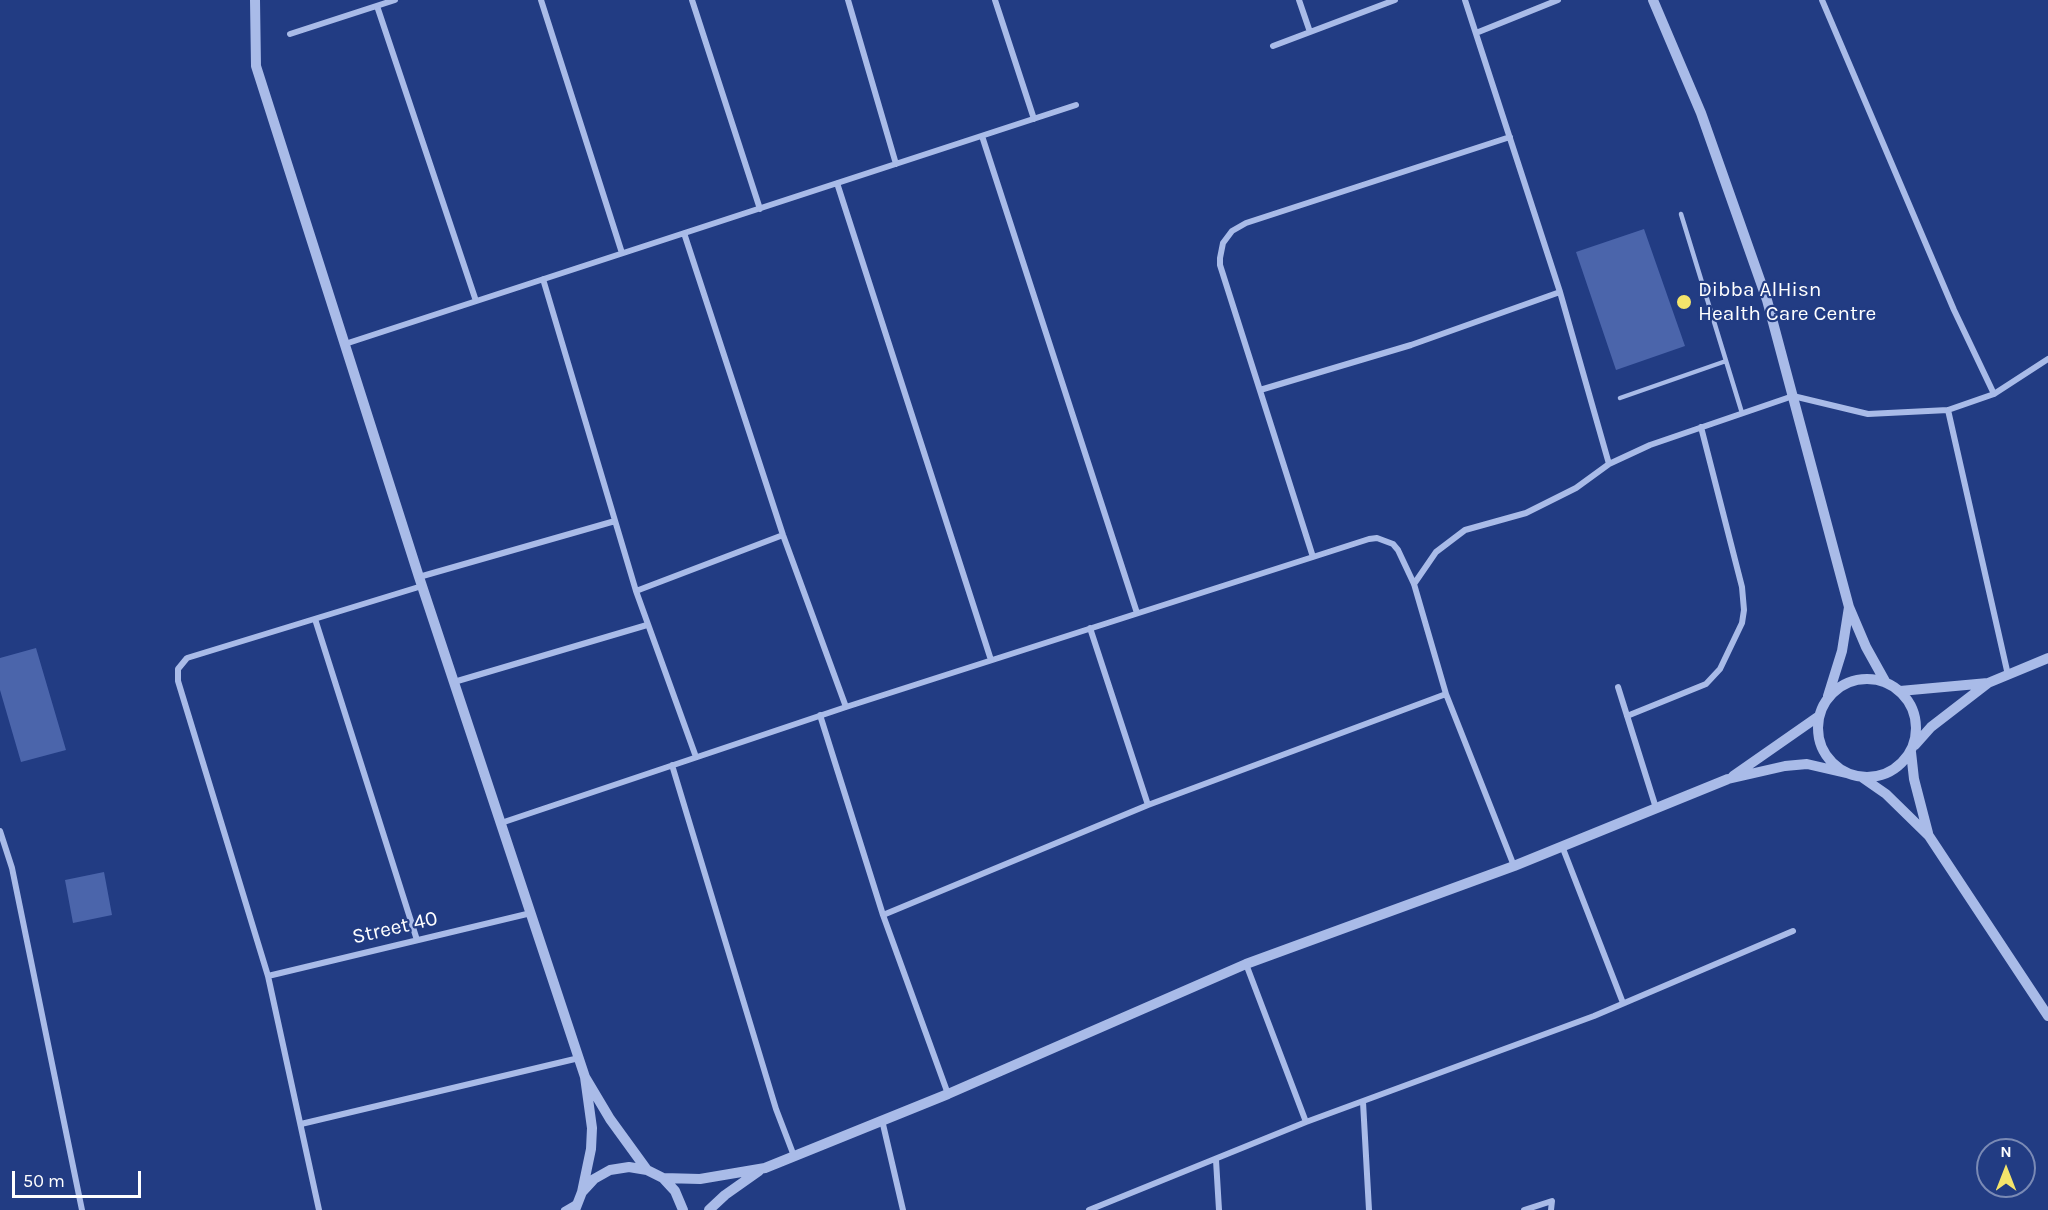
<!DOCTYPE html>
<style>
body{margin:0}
#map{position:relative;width:2048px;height:1210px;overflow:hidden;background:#223c83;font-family:Karla,sans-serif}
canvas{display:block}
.north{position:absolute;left:1976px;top:1138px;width:60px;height:60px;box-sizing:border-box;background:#223c83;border:2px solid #7a8ab5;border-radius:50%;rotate:0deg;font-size:16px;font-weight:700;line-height:24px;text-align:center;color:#fff}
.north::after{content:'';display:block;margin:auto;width:21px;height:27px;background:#f4e46b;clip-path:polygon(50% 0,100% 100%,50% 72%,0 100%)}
.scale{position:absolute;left:12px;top:1171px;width:129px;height:27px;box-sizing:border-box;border:3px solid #fff;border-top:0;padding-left:8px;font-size:18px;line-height:21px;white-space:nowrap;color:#fff;-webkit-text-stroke:4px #223c83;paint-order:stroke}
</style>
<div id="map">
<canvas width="2048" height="1210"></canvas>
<div class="north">N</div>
<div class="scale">50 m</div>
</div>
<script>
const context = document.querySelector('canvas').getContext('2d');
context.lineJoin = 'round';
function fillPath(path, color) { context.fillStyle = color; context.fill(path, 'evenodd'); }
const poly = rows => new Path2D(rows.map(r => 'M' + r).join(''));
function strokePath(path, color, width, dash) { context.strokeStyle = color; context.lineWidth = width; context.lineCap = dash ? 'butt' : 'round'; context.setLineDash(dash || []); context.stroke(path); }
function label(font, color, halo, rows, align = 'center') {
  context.font = font + ' Karla,sans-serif'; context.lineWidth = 4.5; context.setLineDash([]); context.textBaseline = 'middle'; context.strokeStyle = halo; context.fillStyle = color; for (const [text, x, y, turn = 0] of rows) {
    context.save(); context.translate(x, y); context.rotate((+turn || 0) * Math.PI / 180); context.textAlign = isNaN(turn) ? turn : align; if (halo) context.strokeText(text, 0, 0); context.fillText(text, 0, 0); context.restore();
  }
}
const building = poly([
 [1644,229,1685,346,1616,370,1576,252],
 [36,648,66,750,21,762,0,690,0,658],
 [104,872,112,915,73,923,65,880]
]);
const service = poly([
 [1681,214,1742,413],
 [1620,398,1726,361]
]);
const minor = poly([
 [541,0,622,253],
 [692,0,760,209],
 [848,0,896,164],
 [995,0,1034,119],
 [1299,0,1310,32],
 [1465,0,1560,292,1609,464],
 [1822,0,1954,310,1994,394],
 [377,6,476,301],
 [1476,33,1558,0],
 [290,34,395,0],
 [1273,46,1395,0],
 [982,136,1137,613],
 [837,183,991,660],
 [684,233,783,535,846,707],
 [543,279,636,591,696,757],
 [345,344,1076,105],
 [1260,390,1411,345,1560,292],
 [1948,410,2008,675],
 [1313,557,1220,265,1220,258,1223,243,1232,231,1246,223,1510,137],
 [419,577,615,521],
 [1414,584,1436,552,1465,530,1526,513,1576,488,1609,464,1650,445,1793,396,1868,414,1948,410,1994,394,2048,359],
 [636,591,783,535],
 [315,619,417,940],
 [1090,628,1148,805],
 [454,682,647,625],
 [1618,687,1656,808],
 [820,715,883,915,948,1094],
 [1627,716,1706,684,1720,669,1742,623,1744,610,1742,587,1701,427],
 [672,765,776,1109,794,1156],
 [501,823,846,707,1369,539,1377,538,1393,544,1398,550,1414,584,1446,694,1514,866],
 [0,831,12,868,82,1210],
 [1562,846,1623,1003],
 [883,915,1148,805,1446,694],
 [1246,964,1306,1122],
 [268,976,531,913],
 [1363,1102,1369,1210],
 [882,1120,903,1210],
 [301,1124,579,1058],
 [1216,1160,1219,1210],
 [319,1210,268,976,178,681,178,669,187,658,422,586],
 [564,1210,576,1203],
 [1089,1210,1306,1122,1594,1016,1793,931],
 [1524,1210,1552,1201,1551,1210]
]);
const tertiary = poly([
 [255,0,256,66,419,577,585,1077],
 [1653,0,1701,113,1767,300,1849,607],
 '1818 728a49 49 0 1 1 98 0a49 49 0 1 1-98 0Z',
 [1900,691,1988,683],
 [1828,696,1842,651,1849,607,1866,647,1886,683],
 [1915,745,1931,727,1988,683,2048,658],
 [1911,752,1914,779,1928,833],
 [1733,776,1819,716],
 [1863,778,1886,794,1929,836,2048,1016],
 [663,1178,700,1179,765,1168,948,1094,1246,964,1514,866,1728,779,1785,766,1807,764,1846,773],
 [582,1192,591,1149,592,1128,585,1077,610,1119,647,1170],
 [575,1210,582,1192,594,1179,610,1170,629,1167,647,1170,663,1178,675,1191,683,1210],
 [709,1210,725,1195,759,1171]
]);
const markers = [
 [1684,302,8,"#f4e46b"]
];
const poiNames = [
 ["Dibba AlHisn",1698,290],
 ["Health Care Centre",1698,314]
];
const streetNames = [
 ["Street 40",395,928,-13]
];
fillPath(building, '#4b65ab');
strokePath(service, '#a9bbe8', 4.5);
strokePath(minor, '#a9bbe8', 6);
strokePath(tertiary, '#a9bbe8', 10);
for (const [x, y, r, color] of markers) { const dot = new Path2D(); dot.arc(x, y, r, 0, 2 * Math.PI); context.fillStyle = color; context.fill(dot); strokePath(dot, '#223c83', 2); }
label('21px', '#fff', '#223c83', poiNames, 'left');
label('21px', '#fff', '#223c83', streetNames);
</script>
